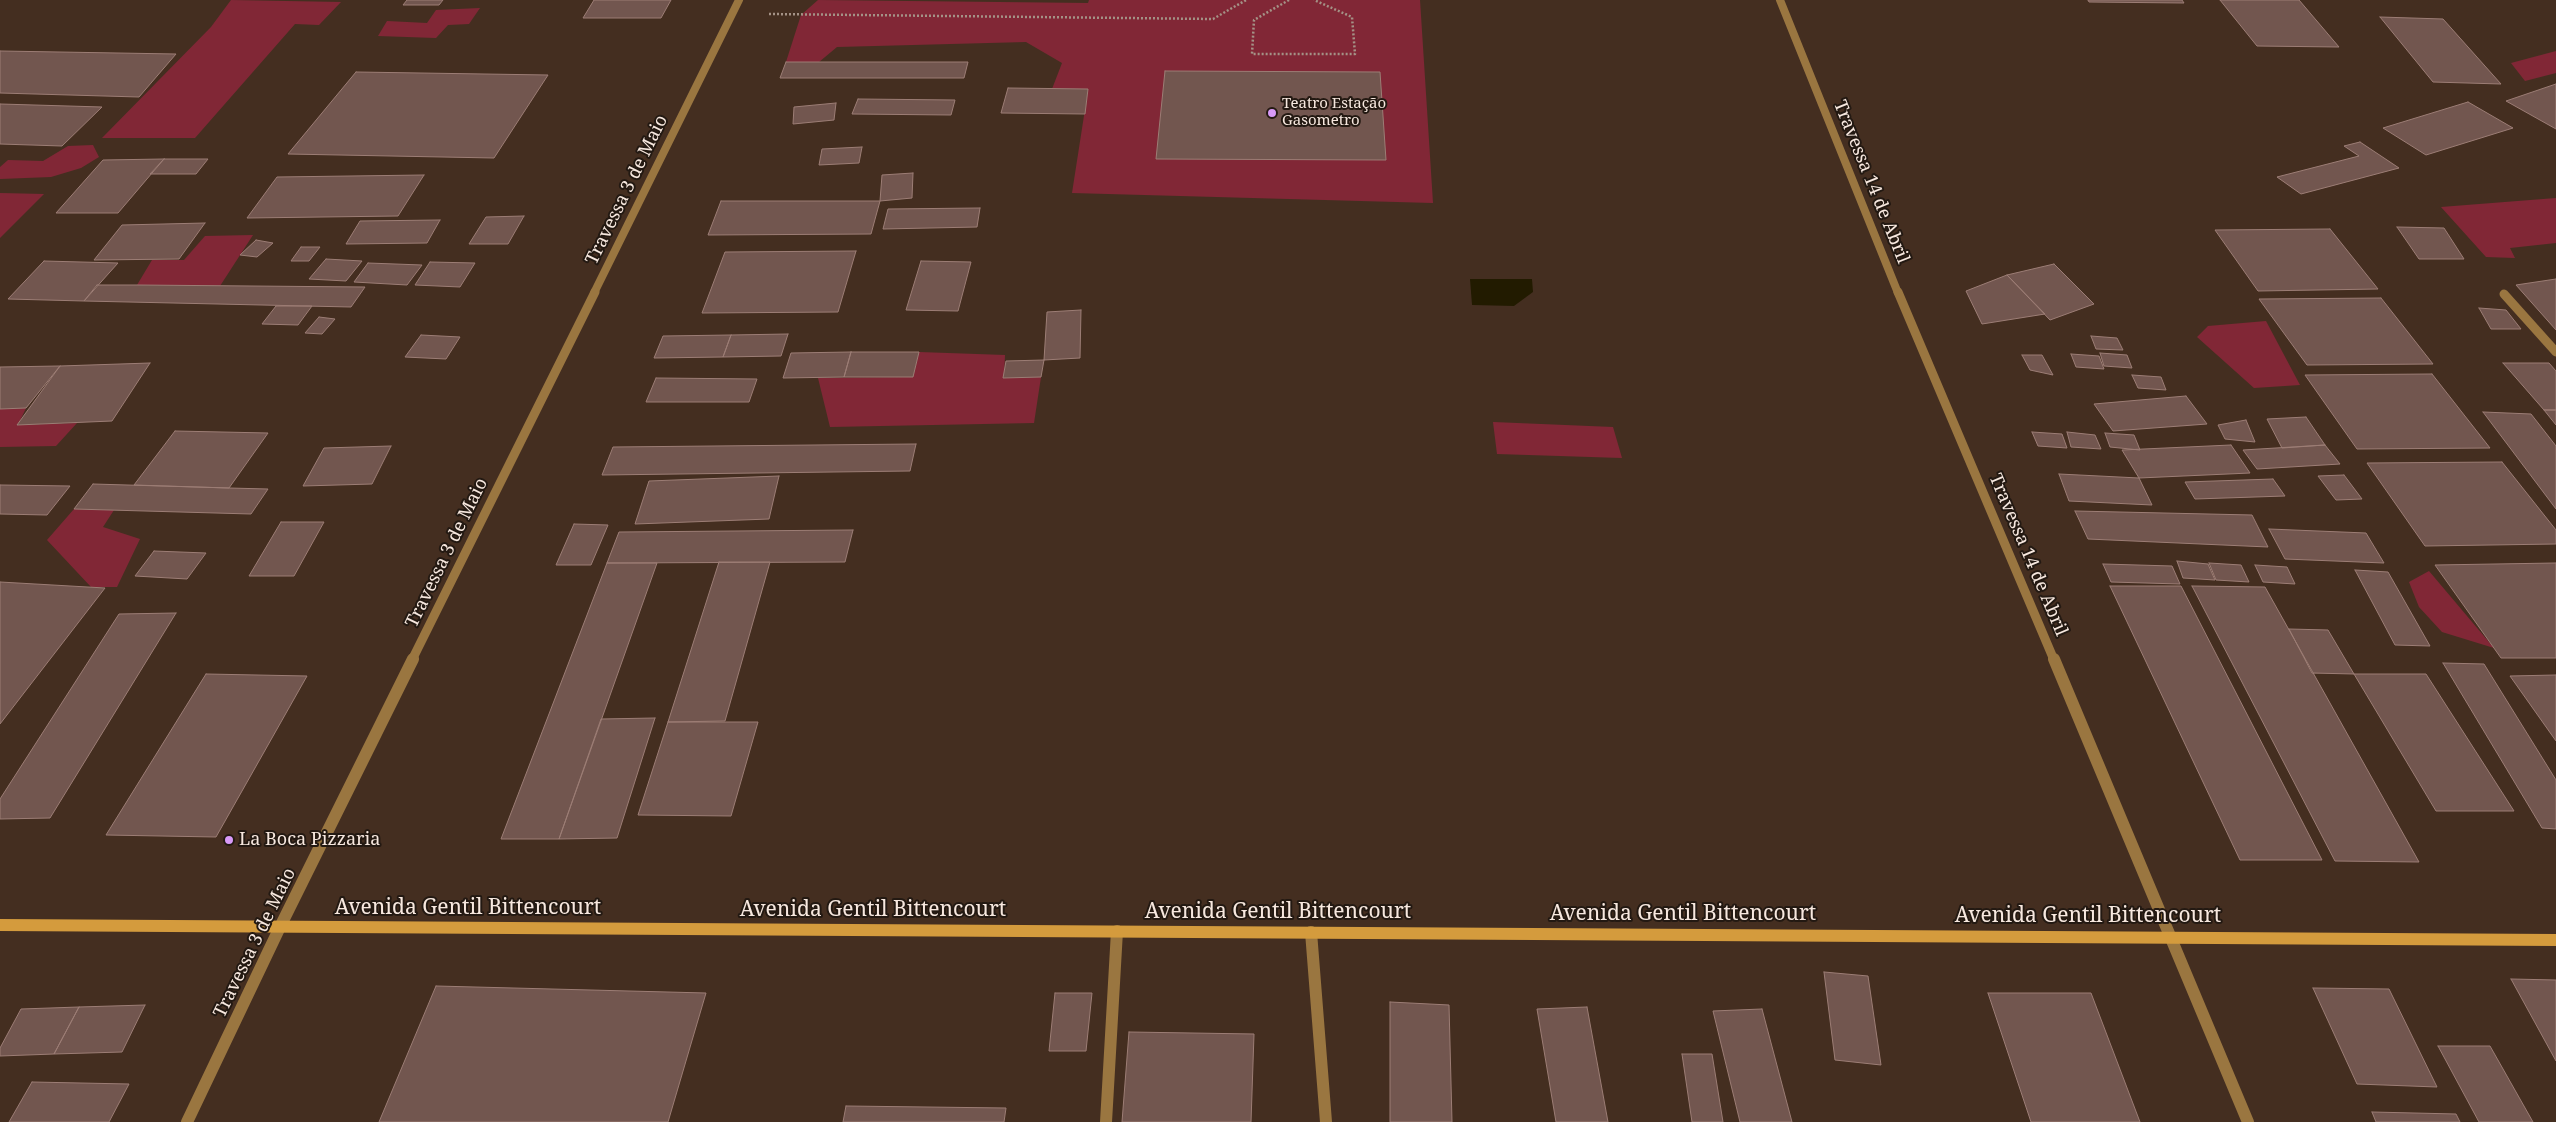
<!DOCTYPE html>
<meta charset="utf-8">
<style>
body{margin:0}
canvas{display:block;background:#442e20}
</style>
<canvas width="2556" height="1122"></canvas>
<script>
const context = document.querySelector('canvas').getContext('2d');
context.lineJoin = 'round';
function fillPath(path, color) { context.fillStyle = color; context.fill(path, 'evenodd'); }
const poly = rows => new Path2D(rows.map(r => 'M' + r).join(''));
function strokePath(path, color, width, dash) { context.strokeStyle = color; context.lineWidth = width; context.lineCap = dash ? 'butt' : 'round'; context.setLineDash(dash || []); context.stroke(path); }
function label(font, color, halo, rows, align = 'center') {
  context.font = font + ' "Noto Serif",serif'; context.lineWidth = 4; context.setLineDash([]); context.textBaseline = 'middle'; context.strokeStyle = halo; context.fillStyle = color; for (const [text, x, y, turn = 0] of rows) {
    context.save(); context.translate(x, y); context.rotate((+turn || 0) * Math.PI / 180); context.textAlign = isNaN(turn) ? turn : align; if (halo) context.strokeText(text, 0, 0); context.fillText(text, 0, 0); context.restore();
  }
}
const green = poly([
 [231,0,341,2,319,25,295,24,195,138,102,138,211,27],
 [818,0,1088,3,1089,0,1420,0,1433,203,1072,193,1088,90,1052,89,1062,63,1026,42,837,47,819,62,786,62,801,15],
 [480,8,469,24,448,25,436,38,378,36,387,21,427,23,436,10],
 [2556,51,2556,73,2525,81,2511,63],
 [93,145,99,157,81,168,51,177,0,179,0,167,8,160,43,161,68,146],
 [0,193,44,194,0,238],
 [2556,198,2556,243,2510,248,2515,258,2486,257,2441,207],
 [253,235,220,286,137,285,152,260,184,260,205,236],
 [2266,321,2300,385,2254,388,2197,337,2208,326],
 [919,352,1005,355,1004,378,1041,377,1034,423,830,427,818,378,913,377],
 [26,408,18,425,77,423,56,446,0,447,0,409],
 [1493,422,1613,427,1622,458,1497,454],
 [74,509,114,510,103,527,140,539,117,587,91,587,47,540],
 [2429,571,2494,648,2442,632,2419,607,2409,582]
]);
const water = poly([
 [1470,279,1532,279,1533,292,1514,306,1472,305]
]);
const building = poly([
 [407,0,443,0,439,5,403,5,407,0],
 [594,0,671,0,661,18,583,18,594,0],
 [2088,0,2182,0,2184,3,2089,2,2088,0],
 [2220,0,2299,0,2339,47,2257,46,2220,0],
 [2380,17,2443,19,2501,84,2433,82,2380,17],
 [0,51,176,54,139,97,0,93,0,51],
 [786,62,968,62,964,78,780,78,786,62],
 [1165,71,1380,72,1386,160,1156,159,1165,71],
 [356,72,548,75,494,158,288,154,356,72],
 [2556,84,2556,129,2506,101,2556,84],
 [1008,88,1088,89,1085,114,1001,113,1008,88],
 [858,99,955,100,951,115,852,114,858,99],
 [2468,102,2513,128,2426,155,2383,128,2468,102],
 [836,103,834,120,793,124,794,107,836,103],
 [0,104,102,107,62,146,0,144,0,104],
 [2360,142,2399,168,2301,194,2277,177,2359,156,2344,146,2360,142],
 [862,147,859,163,819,165,822,149,862,147],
 [164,159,208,159,196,174,150,174,164,159],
 [164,159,118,213,56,213,103,160,164,159],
 [913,173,912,198,880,201,882,175,913,173],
 [424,175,398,216,247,218,277,177,424,175],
 [721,201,880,201,871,234,708,235,721,201],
 [980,208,977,227,883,229,888,209,980,208],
 [524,216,508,244,469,244,486,217,524,216],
 [440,220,427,243,346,244,360,221,440,220],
 [205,223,179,259,94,260,122,225,205,223],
 [2397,227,2444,228,2464,259,2419,259,2397,227],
 [2330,229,2378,289,2258,291,2215,230,2330,229],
 [256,240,273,243,257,257,240,255,256,240],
 [301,247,320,247,309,261,291,261,301,247],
 [856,251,838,312,702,313,725,252,856,251],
 [326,259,362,261,346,281,309,279,326,259],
 [44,261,118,263,84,301,8,299,44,261],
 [921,261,971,262,958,311,906,310,921,261],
 [430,262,475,263,460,287,415,285,430,262],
 [368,263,422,265,407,285,354,282,368,263],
 [2054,264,2094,304,2050,320,2007,275,2054,264],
 [2007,275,2045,314,1982,324,1966,291,2007,275],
 [2556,279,2556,330,2516,285,2556,279],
 [97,285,137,285,365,287,351,307,84,301,97,285],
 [2381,298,2433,364,2307,365,2259,299,2381,298],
 [276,306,312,306,298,325,262,324,276,306],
 [2479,308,2506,310,2521,329,2491,329,2479,308],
 [1081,310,1080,358,1044,360,1047,312,1081,310],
 [319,317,335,319,322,334,305,333,319,317],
 [788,334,781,356,723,357,731,335,788,334],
 [421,335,460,337,446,359,405,357,421,335],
 [731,335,723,357,654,358,663,336,731,335],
 [2091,336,2117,338,2123,350,2096,349,2091,336],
 [851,352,844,377,783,378,791,353,851,352],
 [851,352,919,352,913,377,844,377,851,352],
 [2100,353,2127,355,2132,368,2104,366,2100,353],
 [2071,354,2099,356,2104,369,2076,367,2071,354],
 [2022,355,2042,355,2053,375,2030,370,2022,355],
 [1044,360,1041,377,1003,378,1006,361,1044,360],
 [150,363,112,421,17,425,60,366,150,363],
 [2503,363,2549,363,2556,371,2556,410,2544,410,2503,363],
 [60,366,26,408,0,409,0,367,60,366],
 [2432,374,2490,448,2357,449,2305,375,2432,374],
 [2132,375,2161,377,2166,390,2138,388,2132,375],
 [656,378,757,379,749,402,646,402,656,378],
 [2186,396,2207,424,2113,431,2094,404,2186,396],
 [2544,410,2556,410,2556,425,2544,410],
 [2483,412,2531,414,2556,446,2556,509,2483,412],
 [2306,417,2325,445,2282,448,2267,419,2306,417],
 [2246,420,2255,442,2225,439,2218,425,2246,420],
 [175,431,268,433,229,488,134,485,175,431],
 [2032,432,2062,434,2067,448,2038,446,2032,432],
 [2067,432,2095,435,2101,449,2071,447,2067,432],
 [2105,433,2134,435,2140,450,2110,447,2105,433],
 [916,444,910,471,602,475,613,447,916,444],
 [2231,445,2250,473,2139,478,2122,450,2231,445],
 [2325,445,2340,464,2257,469,2243,450,2325,445],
 [391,446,372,484,303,486,324,448,391,446],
 [2502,462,2556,530,2556,544,2425,546,2367,463,2502,462],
 [2059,474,2139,478,2152,505,2069,501,2059,474],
 [2344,475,2362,499,2336,500,2318,476,2344,475],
 [779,476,769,519,635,524,649,481,779,476],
 [2273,479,2285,496,2195,499,2185,482,2273,479],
 [93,484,229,488,268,489,251,514,74,509,93,484],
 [0,485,70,486,47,515,0,514,0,485],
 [2075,511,2252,515,2268,547,2088,539,2075,511],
 [281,522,324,522,294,576,249,576,281,522],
 [574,524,608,525,591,565,556,565,574,524],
 [2269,529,2366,533,2384,563,2285,559,2269,529],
 [853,530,845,562,607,563,619,532,853,530],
 [154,551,206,553,187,579,135,576,154,551],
 [2177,561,2208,564,2215,580,2183,578,2177,561],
 [719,562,770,562,725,721,668,722,719,562],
 [607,563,657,563,559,839,501,839,607,563],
 [2209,563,2241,565,2249,582,2216,580,2209,563],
 [2556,563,2556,658,2501,658,2435,565,2556,563],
 [2103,564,2172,566,2180,584,2111,582,2103,564],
 [2255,565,2287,567,2295,584,2263,582,2255,565],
 [2355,570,2388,572,2430,646,2395,645,2355,570],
 [0,582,105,588,0,724,0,582],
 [2110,586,2181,586,2322,860,2240,860,2110,586],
 [2192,586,2265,587,2419,862,2335,861,2192,586],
 [176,613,50,818,0,819,0,799,119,614,176,613],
 [2289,629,2328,630,2354,674,2312,673,2289,629],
 [2443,663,2484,664,2556,780,2556,829,2542,828,2443,663],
 [206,674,307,676,216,837,106,835,206,674],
 [2354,674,2426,674,2514,811,2436,811,2354,674],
 [2556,675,2556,741,2510,676,2556,675],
 [655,718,617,838,559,839,601,719,655,718],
 [668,722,758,722,731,816,638,815,668,722],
 [1824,972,1868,976,1881,1065,1835,1060,1824,972],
 [2511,979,2556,980,2556,1061,2511,979],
 [436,986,706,993,668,1122,379,1122,436,986],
 [2313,988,2389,989,2437,1087,2357,1084,2313,988],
 [1055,993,1092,993,1086,1051,1049,1051,1055,993],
 [1988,993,2091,993,2140,1122,2031,1122,1988,993],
 [1390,1002,1449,1005,1452,1122,1390,1122,1390,1002],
 [145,1005,122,1052,54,1054,79,1007,145,1005],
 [79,1007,54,1054,0,1056,0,1048,21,1009,79,1007],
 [1587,1007,1608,1122,1556,1122,1537,1009,1587,1007],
 [1762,1009,1792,1122,1740,1122,1713,1011,1762,1009],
 [1129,1032,1254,1034,1251,1122,1122,1122,1129,1032],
 [2438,1046,2490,1046,2533,1122,2479,1122,2438,1046],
 [1682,1054,1712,1054,1723,1122,1692,1122,1682,1054],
 [32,1082,129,1084,109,1122,9,1122,32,1082],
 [846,1106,1006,1108,1004,1122,843,1122,846,1106],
 [2372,1112,2456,1114,2460,1122,2376,1122,2372,1112]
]);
const path = poly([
 [1289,0,1254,20,1252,54,1355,54,1352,17,1314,0],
 [769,14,1213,19,1246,0]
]);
const lane = poly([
 [1311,932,1326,1122],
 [1106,1122,1117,931]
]);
const streetFar2 = poly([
 [1780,0,1898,293],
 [594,293,739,0]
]);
const streetFar1 = poly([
 [1898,292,2054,660],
 [2504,294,2556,352],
 [412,660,595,292]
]);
const street = poly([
 [2054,659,2248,1122],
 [187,1122,280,927,413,659]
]);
const secondary = poly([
 [0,925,2556,940]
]);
const markers = [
 [1272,113,5,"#d89af8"],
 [229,840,5,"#d89af8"]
];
const farPoinames = [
 ["Teatro Estação",1282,104],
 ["Gasometro",1282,121]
];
const streetNames = [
 ["Travessa 14 de Abril",1871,182,68],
 ["Travessa 3 de Maio",627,190,-64],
 ["Travessa 3 de Maio",447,553,-64],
 ["Travessa 14 de Abril",2028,555,67],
 ["Travessa 3 de Maio",255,943,-64]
];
const poiNames = [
 ["La Boca Pizzaria",239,840]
];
const nearStreetnames = [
 ["Avenida Gentil Bittencourt",468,908],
 ["Avenida Gentil Bittencourt",873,910],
 ["Avenida Gentil Bittencourt",1278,912],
 ["Avenida Gentil Bittencourt",1683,914],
 ["Avenida Gentil Bittencourt",2088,916]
];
fillPath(green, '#812736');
fillPath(water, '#221b00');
fillPath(building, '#72564f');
strokePath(building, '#9c7d75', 1);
strokePath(path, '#a49286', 2.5, [2, 2]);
strokePath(lane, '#9a7640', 12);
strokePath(streetFar2, '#9a7640', 8);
strokePath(streetFar1, '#9a7640', 9);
strokePath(street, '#9a7640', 12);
strokePath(secondary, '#d49b3d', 12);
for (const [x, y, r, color] of markers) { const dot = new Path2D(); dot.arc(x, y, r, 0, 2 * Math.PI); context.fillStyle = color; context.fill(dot); strokePath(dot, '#231912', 2); }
label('15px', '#f7e8df', '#231912', farPoinames, 'left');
label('18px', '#f7e8df', '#231912', streetNames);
label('18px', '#f7e8df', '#231912', poiNames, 'left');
label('21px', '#f7e8df', '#231912', nearStreetnames);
</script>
